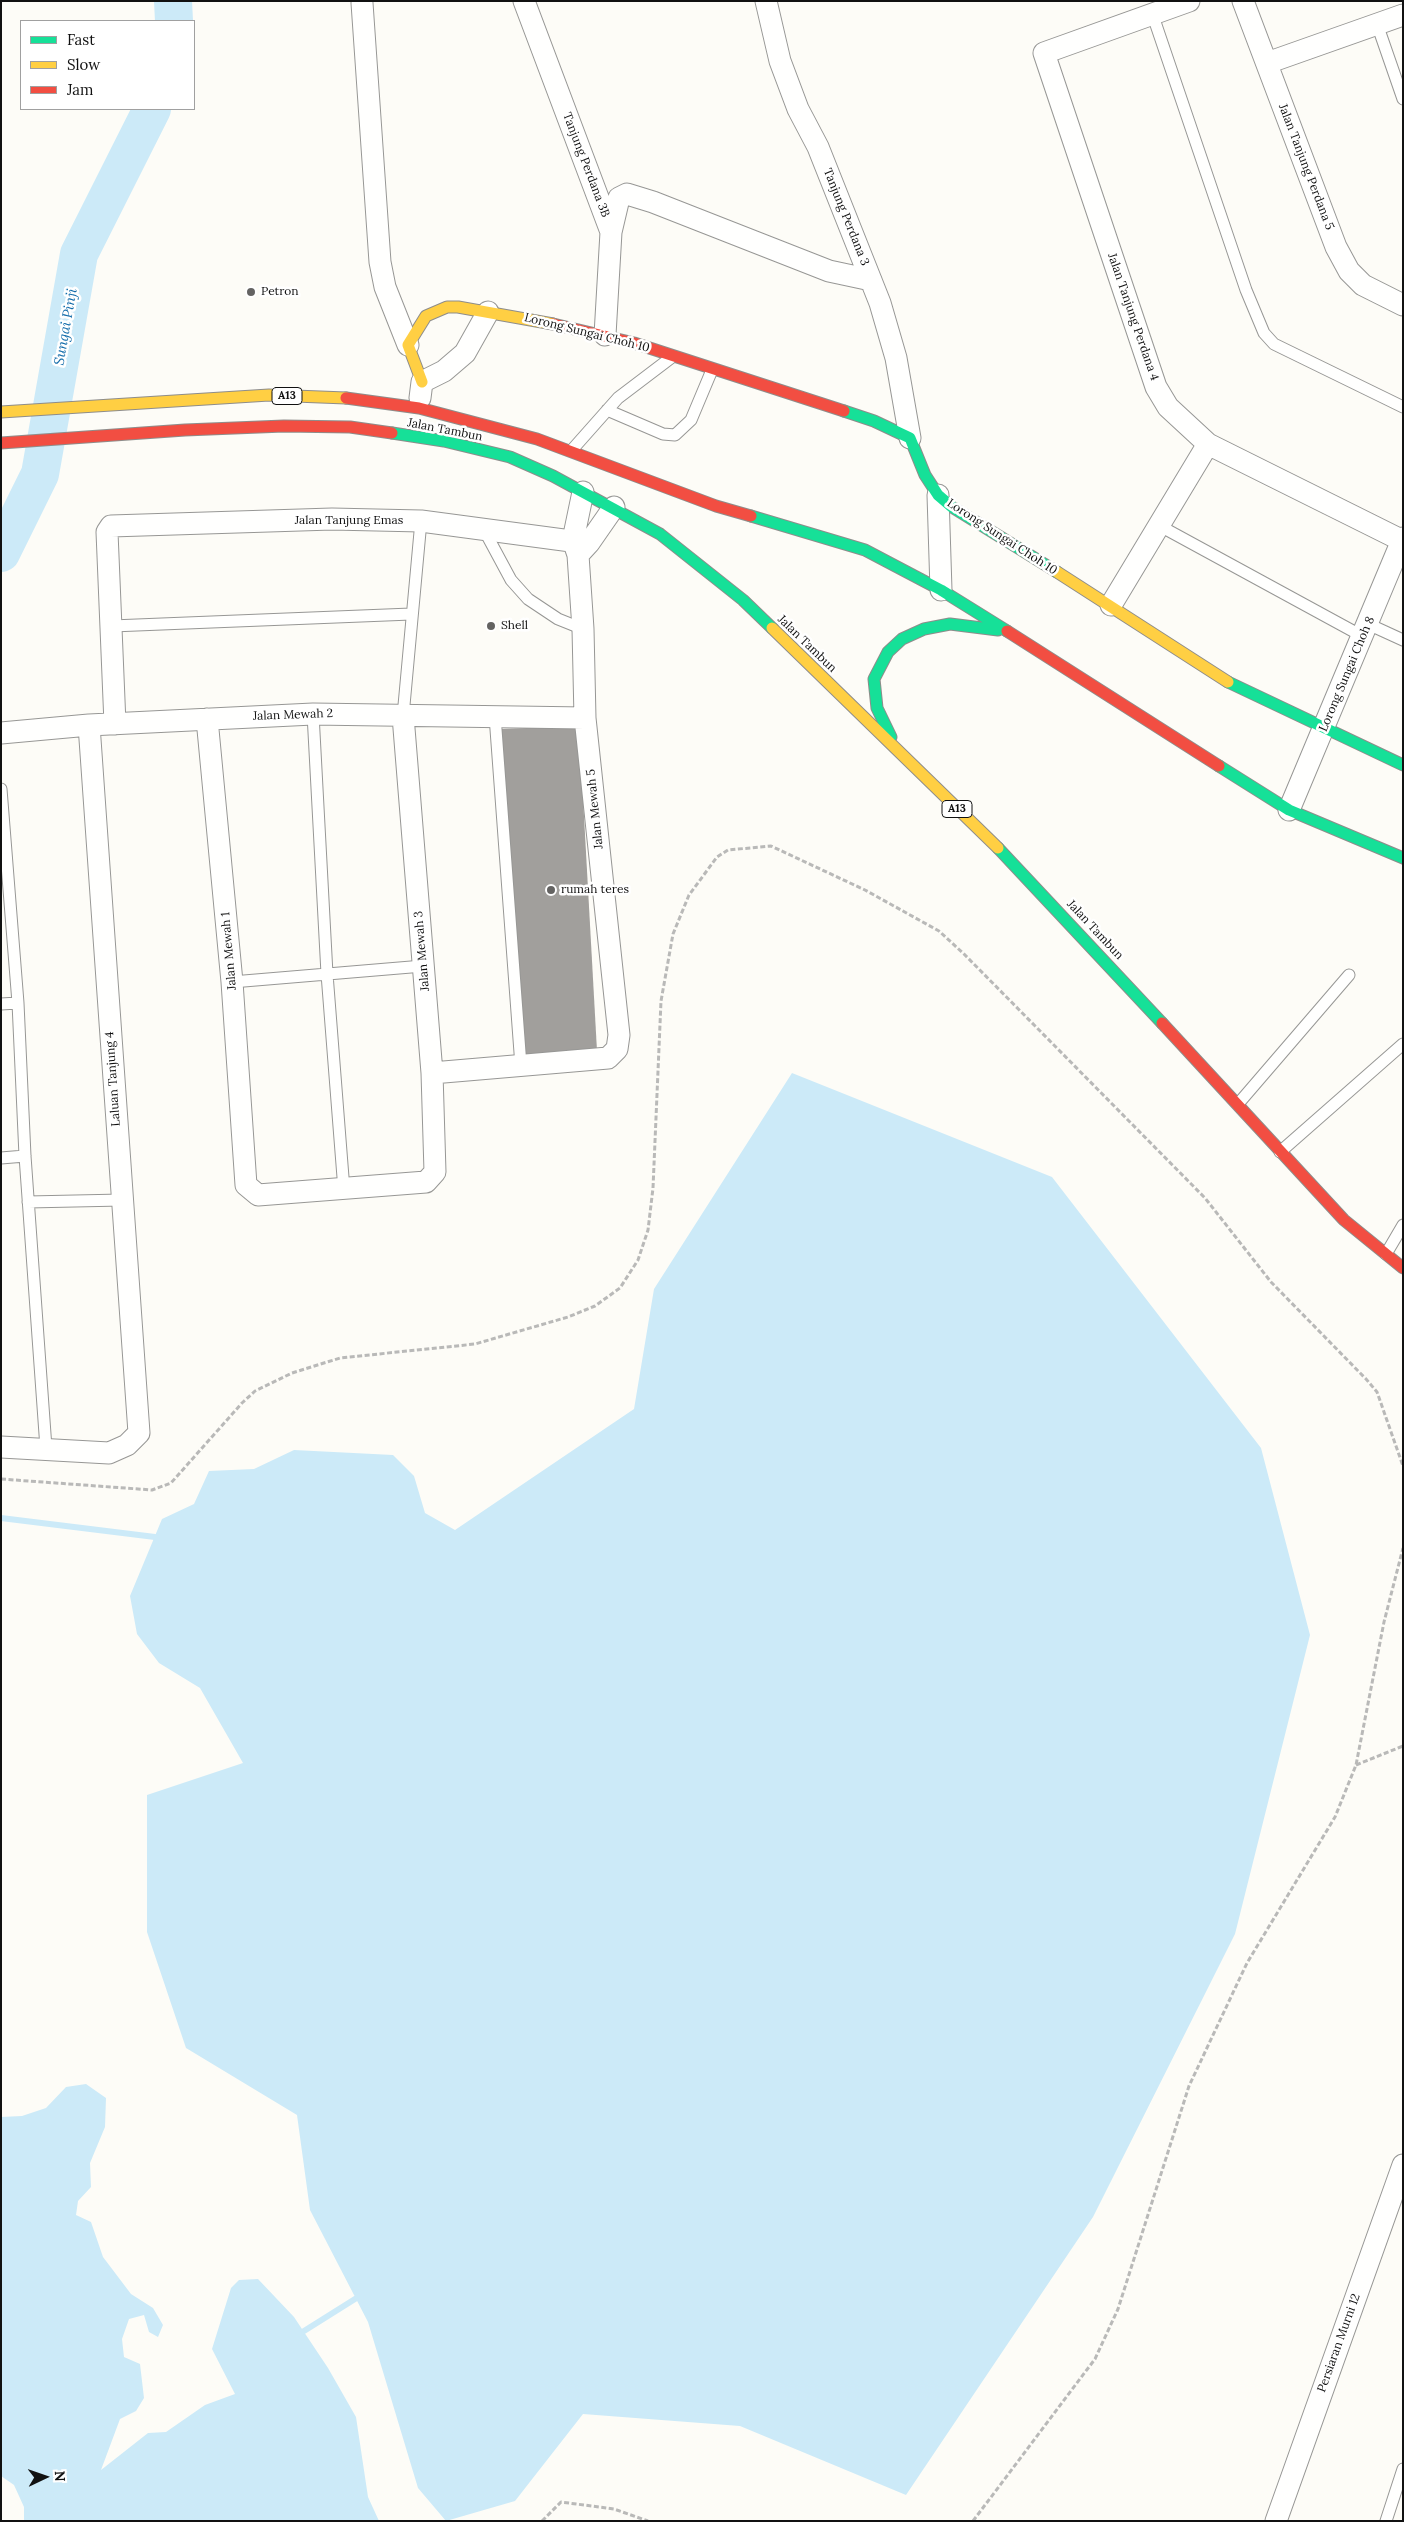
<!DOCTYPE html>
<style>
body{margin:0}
#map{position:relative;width:1404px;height:2522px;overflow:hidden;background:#fdfcf7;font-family:Lora,serif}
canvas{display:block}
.frame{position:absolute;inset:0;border:2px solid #111;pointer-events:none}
.legend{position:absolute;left:20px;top:20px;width:175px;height:90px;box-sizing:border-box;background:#fff;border:1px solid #a0a0a0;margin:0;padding:6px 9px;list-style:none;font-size:15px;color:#111}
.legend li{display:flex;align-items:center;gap:10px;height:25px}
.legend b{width:25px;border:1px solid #a0a0a0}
.north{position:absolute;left:20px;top:2452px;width:50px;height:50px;-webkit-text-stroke:4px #fff;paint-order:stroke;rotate:87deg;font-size:14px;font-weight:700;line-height:20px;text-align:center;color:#111}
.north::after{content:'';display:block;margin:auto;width:18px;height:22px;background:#111;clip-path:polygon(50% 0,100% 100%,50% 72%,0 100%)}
</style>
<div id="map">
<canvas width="1404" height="2522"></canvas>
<div class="frame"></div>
<ul class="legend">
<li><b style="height:6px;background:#16e098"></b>Fast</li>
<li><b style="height:6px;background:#ffcf43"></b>Slow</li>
<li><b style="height:6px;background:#f24e42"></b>Jam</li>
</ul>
<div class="north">N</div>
</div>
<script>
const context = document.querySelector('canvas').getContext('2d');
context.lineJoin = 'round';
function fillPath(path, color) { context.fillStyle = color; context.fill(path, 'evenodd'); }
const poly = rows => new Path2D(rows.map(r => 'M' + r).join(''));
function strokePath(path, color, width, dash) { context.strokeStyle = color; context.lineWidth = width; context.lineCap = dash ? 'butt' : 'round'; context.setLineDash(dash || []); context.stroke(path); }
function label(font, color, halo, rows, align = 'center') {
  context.font = font + ' Lora,serif'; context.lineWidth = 5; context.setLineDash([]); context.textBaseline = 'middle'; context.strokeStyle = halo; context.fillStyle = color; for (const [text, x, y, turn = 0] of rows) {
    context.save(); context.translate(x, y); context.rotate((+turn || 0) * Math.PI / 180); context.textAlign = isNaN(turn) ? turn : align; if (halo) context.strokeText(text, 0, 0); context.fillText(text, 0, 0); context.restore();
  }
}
const water = poly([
 [792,1073,1052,1177,1261,1448,1310,1635,1235,1934,1093,2217,906,2495,740,2426,583,2414,515,2501,446,2521,418,2488,368,2322,310,2210,297,2115,186,2048,147,1932,147,1795,243,1763,200,1688,159,1663,137,1634,130,1596,162,1519,194,1504,209,1471,254,1469,294,1450,393,1455,414,1476,425,1513,455,1530,634,1409,654,1289],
 [86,2084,106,2098,105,2127,90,2163,91,2187,78,2201,76,2215,91,2222,103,2257,131,2294,153,2308,163,2325,158,2337,149,2332,144,2315,129,2319,122,2339,124,2357,140,2364,144,2398,136,2411,120,2419,101,2470,148,2433,166,2432,205,2405,235,2394,212,2349,231,2288,239,2280,258,2279,294,2317,328,2368,356,2417,368,2497,379,2521,24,2521,24,2507,14,2485,1,2476,1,2117,22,2116,46,2108,66,2087]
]);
const stream = poly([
 [1,1518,155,1537],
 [304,2331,355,2299]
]);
const river = poly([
 [173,1,174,21],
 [1,553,40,474,79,254,152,109]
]);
const building = poly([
 [579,726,597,1051,525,1058,501,729]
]);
const path = poly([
 [1,1479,152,1490,171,1483,242,1403,255,1391,292,1373,340,1358,475,1344,568,1317,595,1306,620,1288,638,1260,648,1230,653,1188,661,1001,673,934,689,895,717,857,728,850,771,846,865,890,939,931,964,954,1205,1198,1271,1282,1366,1379,1377,1392,1403,1466],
 [1356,1765,1403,1746],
 [542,2521,561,2502,614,2509,648,2521],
 [973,2521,1095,2359,1118,2309,1189,2086,1247,1963,1335,1817,1356,1765,1384,1622,1403,1548]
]);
const lane = poly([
 [1152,13,1246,290,1264,333,1274,344,1403,407],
 [1377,24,1403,99],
 [607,410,663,434,675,435,691,420,712,370],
 [571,451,618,398,672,357],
 [1160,526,1362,636],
 [483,528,511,580,528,599,558,619,583,629],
 [1368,624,1403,640],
 [112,626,411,614],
 [313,714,327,974,344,1190],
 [403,716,421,521],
 [495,716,521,1066],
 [1,789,18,1003,25,1156,46,1448],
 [232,982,423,966],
 [1,1004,18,1003],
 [1238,1104,1349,975],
 [1280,1152,1403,1044],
 [1,1158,25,1156],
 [28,1202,122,1200],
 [1386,1254,1403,1225],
 [1386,2521,1403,2469]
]);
const street = poly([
 [524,1,611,232,605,335],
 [766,1,780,61,798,109,818,147,880,303,896,358,910,438],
 [1189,1,1044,53,1156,387,1168,407,1208,444,1401,540],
 [1243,1,1336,247,1349,271,1363,285,1403,305],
 [362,3,380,262,385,287,408,345],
 [1267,63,1403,15],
 [611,232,619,198,627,194,653,202,829,271,871,280],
 [420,398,422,382,444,371,465,353,488,312],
 [938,495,941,590],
 [578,555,589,543,614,507],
 [1111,605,1208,444],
 [207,719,232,982,246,1185,258,1195,426,1182,435,1172,432,1073,403,716],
 [115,724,107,532,111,526,332,519,421,521,586,543],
 [1,733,89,725,313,714,585,718],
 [1289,810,1403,538],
 [432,1073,608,1058,617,1049,619,1035,585,718,583,629,578,555,573,540,583,492],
 [1,1447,109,1453,127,1445,139,1433,89,725],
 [1276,2521,1403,2165]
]);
const fast = poly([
 [844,411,874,421,910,438,925,475,938,495,952,507,1057,572],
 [392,433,444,441,510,457,553,476,660,534,743,600,772,628],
 [751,516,865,550,941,590,1007,631],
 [1228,682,1403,765],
 [891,737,877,708,874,679,888,652,902,639,924,629,950,624,998,630],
 [1219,766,1289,810,1403,858],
 [998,848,1162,1023]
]);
const slow = poly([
 [422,382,408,345,426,316,447,307,458,307,553,324],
 [1,412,269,395,346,398],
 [1057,572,1228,682],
 [772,628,998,848]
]);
const jam = poly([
 [553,324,634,343,844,411],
 [346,398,419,408,537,439,716,506,751,516],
 [1,443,185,430,284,426,350,427,392,433],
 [1007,631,1219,766],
 [1162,1023,1344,1220,1403,1268]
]);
const markers = [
 [251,292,5,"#646362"],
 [491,626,5,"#646362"],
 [551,890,5,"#646362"]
];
const shields = [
 [287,396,30],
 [957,809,30]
];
const shieldNames = [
 ["A13",287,396],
 ["A13",957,809]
];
const streetNames = [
 ["Tanjung Perdana 3B",586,165,69],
 ["Jalan Tanjung Perdana 5",1306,167,69],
 ["Tanjung Perdana 3",846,217,68],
 ["Jalan Tanjung Perdana 4",1133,317,71],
 ["Lorong Sungai Choh 10",587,333,14],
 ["Jalan Tambun",445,430,11],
 ["Jalan Tanjung Emas",349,521],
 ["Lorong Sungai Choh 10",1002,537,33],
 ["Jalan Tambun",807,644,44],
 ["Lorong Sungai Choh 8",1347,674,-67],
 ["Jalan Mewah 2",293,715,-2],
 ["Jalan Mewah 5",595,809,-96],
 ["Jalan Tambun",1095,930,47],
 ["Jalan Mewah 1",229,951,-95],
 ["Jalan Mewah 3",422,951,-95],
 ["Laluan Tanjung 4",113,1079,-94],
 ["Persiaran Murni 12",1339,2343,-70]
];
const poiNames = [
 ["Petron",261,292],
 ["Shell",501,626],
 ["rumah teres",561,890]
];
const waterNames = [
 ["Sungai Pinji",66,327,-80]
];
fillPath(water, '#cceaf8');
strokePath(stream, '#cceaf8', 6);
strokePath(river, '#cceaf8', 38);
fillPath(building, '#a19f9c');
strokePath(lane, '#979795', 13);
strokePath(street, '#979795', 23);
strokePath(fast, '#8e8d8b', 13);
strokePath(slow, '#8e8d8b', 13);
strokePath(jam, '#8e8d8b', 13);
strokePath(path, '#b9b9b8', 3, [5, 2.5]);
strokePath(lane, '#fffffe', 11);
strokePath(street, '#fffffe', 21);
strokePath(fast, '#16e098', 11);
strokePath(slow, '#ffcf43', 11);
strokePath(jam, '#f24e42', 11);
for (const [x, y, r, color] of markers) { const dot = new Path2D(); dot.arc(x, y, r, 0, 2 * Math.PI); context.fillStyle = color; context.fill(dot); strokePath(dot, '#fff', 2); }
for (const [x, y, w] of shields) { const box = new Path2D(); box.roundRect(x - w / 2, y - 8.5, w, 17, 4); context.fillStyle = '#fff'; context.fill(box); strokePath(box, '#111', 1); }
label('bold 11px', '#111', null, shieldNames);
label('12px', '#111', '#fff', streetNames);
label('12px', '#111', '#fff', poiNames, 'left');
label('italic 14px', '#136caa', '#fff', waterNames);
</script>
